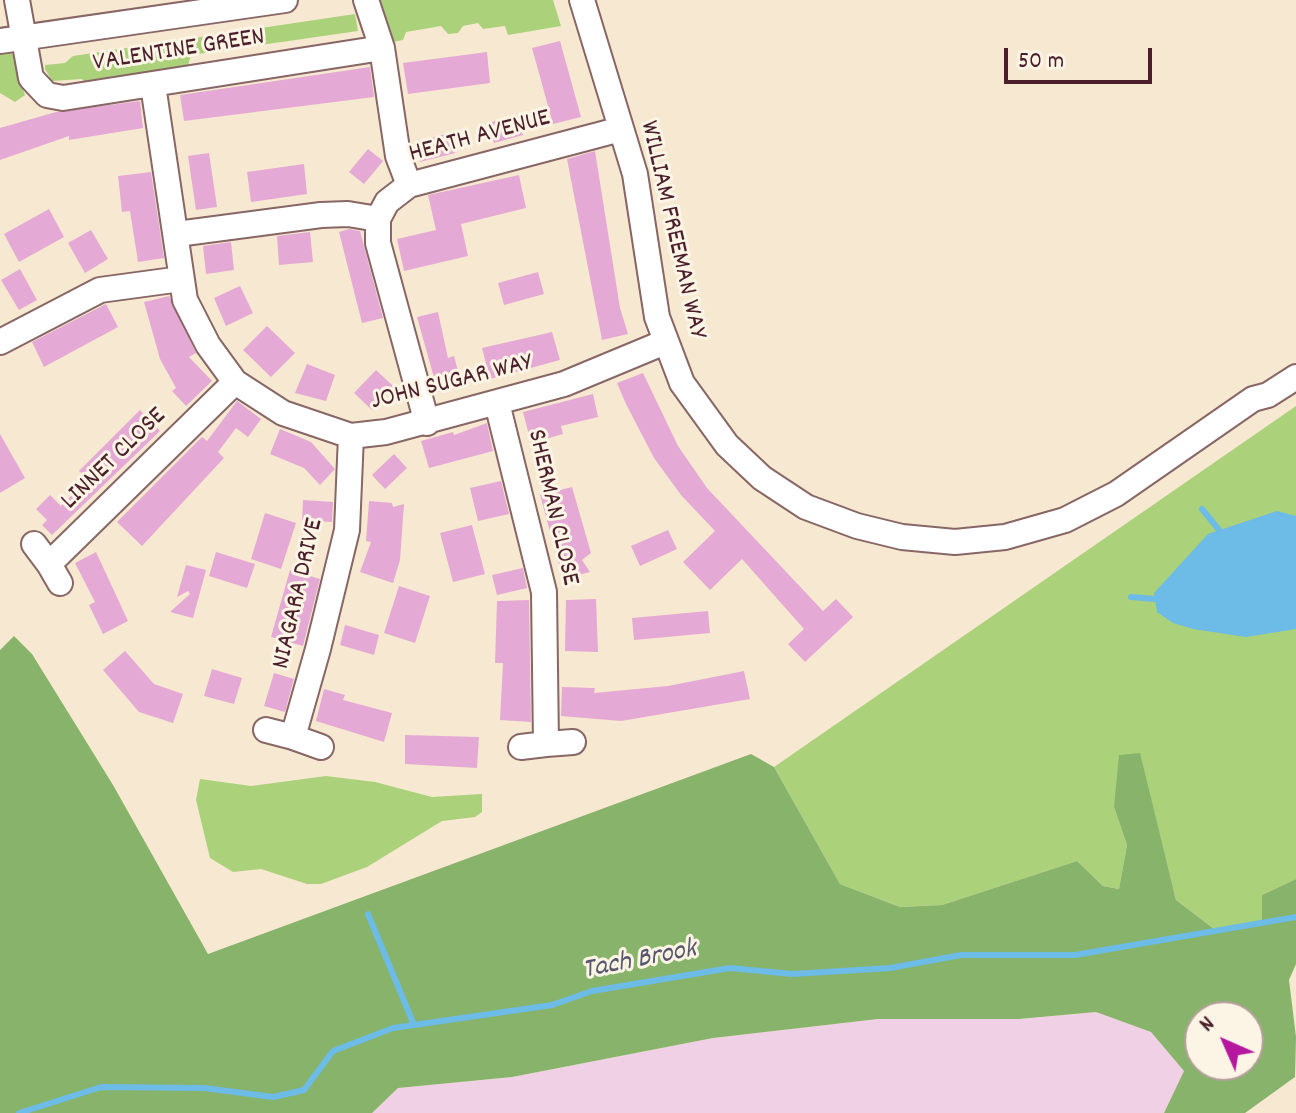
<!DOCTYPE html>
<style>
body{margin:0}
#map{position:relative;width:1296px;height:1113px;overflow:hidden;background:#f7e9d1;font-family:Dekko,sans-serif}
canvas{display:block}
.north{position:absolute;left:1184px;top:1001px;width:80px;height:80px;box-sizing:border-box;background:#fcf5e5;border:2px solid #b59f9b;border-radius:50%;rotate:315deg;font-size:22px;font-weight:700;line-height:32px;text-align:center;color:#4a1f2b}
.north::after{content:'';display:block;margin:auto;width:28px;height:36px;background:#b5179e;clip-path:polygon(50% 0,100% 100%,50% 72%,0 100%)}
.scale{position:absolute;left:1004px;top:48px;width:148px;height:36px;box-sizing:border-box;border:4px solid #4a1f2b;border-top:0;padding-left:10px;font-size:24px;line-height:28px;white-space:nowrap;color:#4a1f2b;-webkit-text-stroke:6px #fcf5e5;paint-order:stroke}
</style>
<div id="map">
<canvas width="1296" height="1113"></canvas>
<div class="north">N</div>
<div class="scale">50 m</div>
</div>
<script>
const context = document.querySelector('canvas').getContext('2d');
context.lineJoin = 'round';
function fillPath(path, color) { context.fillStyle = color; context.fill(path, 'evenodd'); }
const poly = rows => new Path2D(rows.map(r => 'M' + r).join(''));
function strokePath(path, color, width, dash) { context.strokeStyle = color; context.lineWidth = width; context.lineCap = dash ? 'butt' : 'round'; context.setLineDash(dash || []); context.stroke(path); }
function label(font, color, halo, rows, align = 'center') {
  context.font = font + ' Dekko,sans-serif'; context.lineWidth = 6; context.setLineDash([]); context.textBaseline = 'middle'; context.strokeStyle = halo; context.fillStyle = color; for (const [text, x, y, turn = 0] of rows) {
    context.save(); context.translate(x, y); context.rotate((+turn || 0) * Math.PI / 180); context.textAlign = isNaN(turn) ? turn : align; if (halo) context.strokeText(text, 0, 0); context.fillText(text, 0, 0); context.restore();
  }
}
const built = poly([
 [1096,1012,1151,1032,1184,1071,1164,1113,372,1113,398,1088,512,1077,713,1038,878,1019,1019,1019]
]);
const green = poly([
 [379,0,553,0,561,26,508,35,505,26,483,29,478,23,463,26,458,33,448,34,441,26,406,32,403,40,393,42],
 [355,14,358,31,191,55,187,69,86,84,82,79,52,81,45,69,45,65,65,63,73,56],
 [11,50,25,95,15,102,0,93,0,52],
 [1296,406,1296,879,1262,895,1262,925,1218,932,1176,900,1139,753,1114,807,1127,845,1119,889,1103,886,1077,861,942,905,900,907,840,884,774,767],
 [326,776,375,782,432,797,482,794,482,812,475,817,442,821,367,867,321,884,307,884,261,869,233,872,210,858,196,800,200,779,251,786]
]);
const forest = poly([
 [14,636,32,654,113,785,208,954,751,754,774,767,840,884,900,907,942,905,1077,861,1103,886,1119,889,1127,845,1114,807,1119,755,1140,753,1176,900,1218,932,1262,925,1262,895,1296,879,1296,964,1289,980,1296,1037,1295,1077,1245,1113,1164,1113,1184,1071,1151,1032,1096,1012,1019,1019,878,1019,713,1038,512,1077,398,1088,372,1113,0,1113,0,650],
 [1200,1017,1248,1017,1248,1065,1200,1065]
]);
const water = poly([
 [1277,511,1296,516,1296,629,1246,637,1193,629,1173,623,1157,612,1154,593,1208,534]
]);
const stream = poly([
 [1202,509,1219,530],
 [1131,597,1155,599],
 [368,914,414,1025],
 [19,1113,101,1087,204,1088,273,1097,304,1090,333,1051,393,1028,552,1005,592,991,730,968,792,974,890,968,961,955,1075,955,1296,917]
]);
const building = poly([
 [560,41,581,117,553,124,532,48],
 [487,52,490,83,408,94,403,63],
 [370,67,374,97,184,121,180,95],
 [140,101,143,128,69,140,69,136,0,160,0,128,56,112],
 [517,115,523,135,494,143,488,123],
 [449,133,455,153,420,162,415,142],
 [368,149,383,161,364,184,349,172],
 [595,151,620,308,628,334,602,340,567,159],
 [209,153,217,207,196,210,188,156],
 [304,164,307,194,251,202,247,172],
 [151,172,164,258,138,262,130,211,122,212,118,176],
 [519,175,526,208,461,224,468,256,404,271,397,239,436,230,428,195],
 [49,209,64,237,19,262,4,234],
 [349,229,360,231,383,318,362,323,339,232],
 [91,230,108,259,85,273,68,243],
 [310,232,313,262,279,265,277,236],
 [231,242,234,270,206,274,203,246],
 [20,269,37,300,19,310,1,280],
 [538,272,544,294,504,305,498,283],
 [240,286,253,313,226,326,214,298],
 [169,296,196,353,189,357,212,381,186,406,172,391,176,388,160,359,144,302],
 [106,304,118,327,44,367,32,342],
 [438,312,448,358,454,356,462,386,438,392,417,317],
 [267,326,295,353,271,377,243,350],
 [552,332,560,360,490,379,482,348],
 [307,364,335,375,326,401,295,393],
 [376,370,394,387,372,410,354,393],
 [643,373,678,446,707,488,823,611,836,599,853,617,805,662,788,644,804,629,742,559,710,590,683,562,715,531,681,495,654,458,626,404,617,383],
 [593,394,598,417,561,426,563,434,531,443,523,412],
 [237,401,261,419,248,437,236,428,218,452,224,458,142,546,117,522,202,437,207,441],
 [140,410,160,431,52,535,42,525,47,520,36,509,50,495,61,506,88,479,79,471],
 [487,423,493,451,429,468,421,441,453,432,454,435],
 [280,429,311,442,335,469,320,485,304,468,270,454],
 [0,434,25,478,0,493],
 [394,454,407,468,385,489,372,475],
 [501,481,509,514,478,521,470,488],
 [572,487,591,553,582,560,590,572,563,579,540,495],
 [303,500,333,502,332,522,302,520],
 [369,501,392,503,393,507,404,504,400,560,393,583,360,572,371,542,366,541],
 [265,513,296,523,281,569,251,559],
 [472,525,485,574,453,582,440,533],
 [668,530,677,549,640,566,631,546],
 [96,552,128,621,103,634,89,605,95,602,75,563],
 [216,552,255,564,247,588,209,576],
 [186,565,206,570,193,618,170,612,190,594,188,591,177,597],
 [523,568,527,588,497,595,492,575],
 [290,570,320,579,303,646,271,637],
 [399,586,430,596,415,643,384,633],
 [596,599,598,652,565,651,566,600],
 [529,600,531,722,500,720,503,663,495,663,497,601],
 [708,611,710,633,634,640,632,618],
 [345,625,379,635,374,655,340,645],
 [125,651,154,684,183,694,173,723,139,712,103,670],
 [212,669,242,678,234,704,204,696],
 [744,671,750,699,621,721,561,716,562,687,595,688,594,693,668,686],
 [274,673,294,679,285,712,264,706],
 [324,689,345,695,343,700,392,713,384,742,316,721],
 [405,735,479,737,477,768,405,764]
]);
const street = poly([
 [17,0,31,78,47,95,63,98,382,48],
 [366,0,382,48,398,156,409,185],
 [582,0,635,174,657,317,682,383,727,445,762,478,806,507,857,526,902,537,955,542,1005,537,1065,520,1116,494,1253,399,1268,395,1296,377],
 [0,41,285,0],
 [153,85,185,300,208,345,235,382,283,413,351,436,386,432,564,384,665,342],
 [378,219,378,243,427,423],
 [177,234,321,215,348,214,378,219,387,202,409,185,621,129],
 [0,342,100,290,181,279],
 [497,403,544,592,546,744,521,747],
 [34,544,49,564],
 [60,583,49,564,235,382],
 [266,730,293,737,318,649,347,530,351,436],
 [293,737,321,747],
 [546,744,573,742]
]);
const streetNames = [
 ["VALENTINE GREEN",179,52,-9],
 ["HEATH AVENUE",480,138,-15],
 ["WILLIAM FREEMAN WAY",671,230,77],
 ["JOHN SUGAR WAY",452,384,-14],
 ["LINNET CLOSE",115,460,-44],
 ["SHERMAN CLOSE",551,508,77],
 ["NIAGARA DRIVE",300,594,-77]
];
const waterNames = [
 ["Tach Brook",640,962,-11]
];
fillPath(built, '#f0d0e5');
fillPath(green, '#abd17b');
fillPath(forest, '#88b36b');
fillPath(water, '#6dbbe7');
strokePath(stream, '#6dbbe7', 6);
fillPath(building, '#e5a9d5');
strokePath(street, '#876665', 28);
strokePath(street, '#fff', 24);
label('26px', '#4a1f2b', '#fcf5e5', streetNames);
label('italic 28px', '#56566d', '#fcf5e5', waterNames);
</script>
